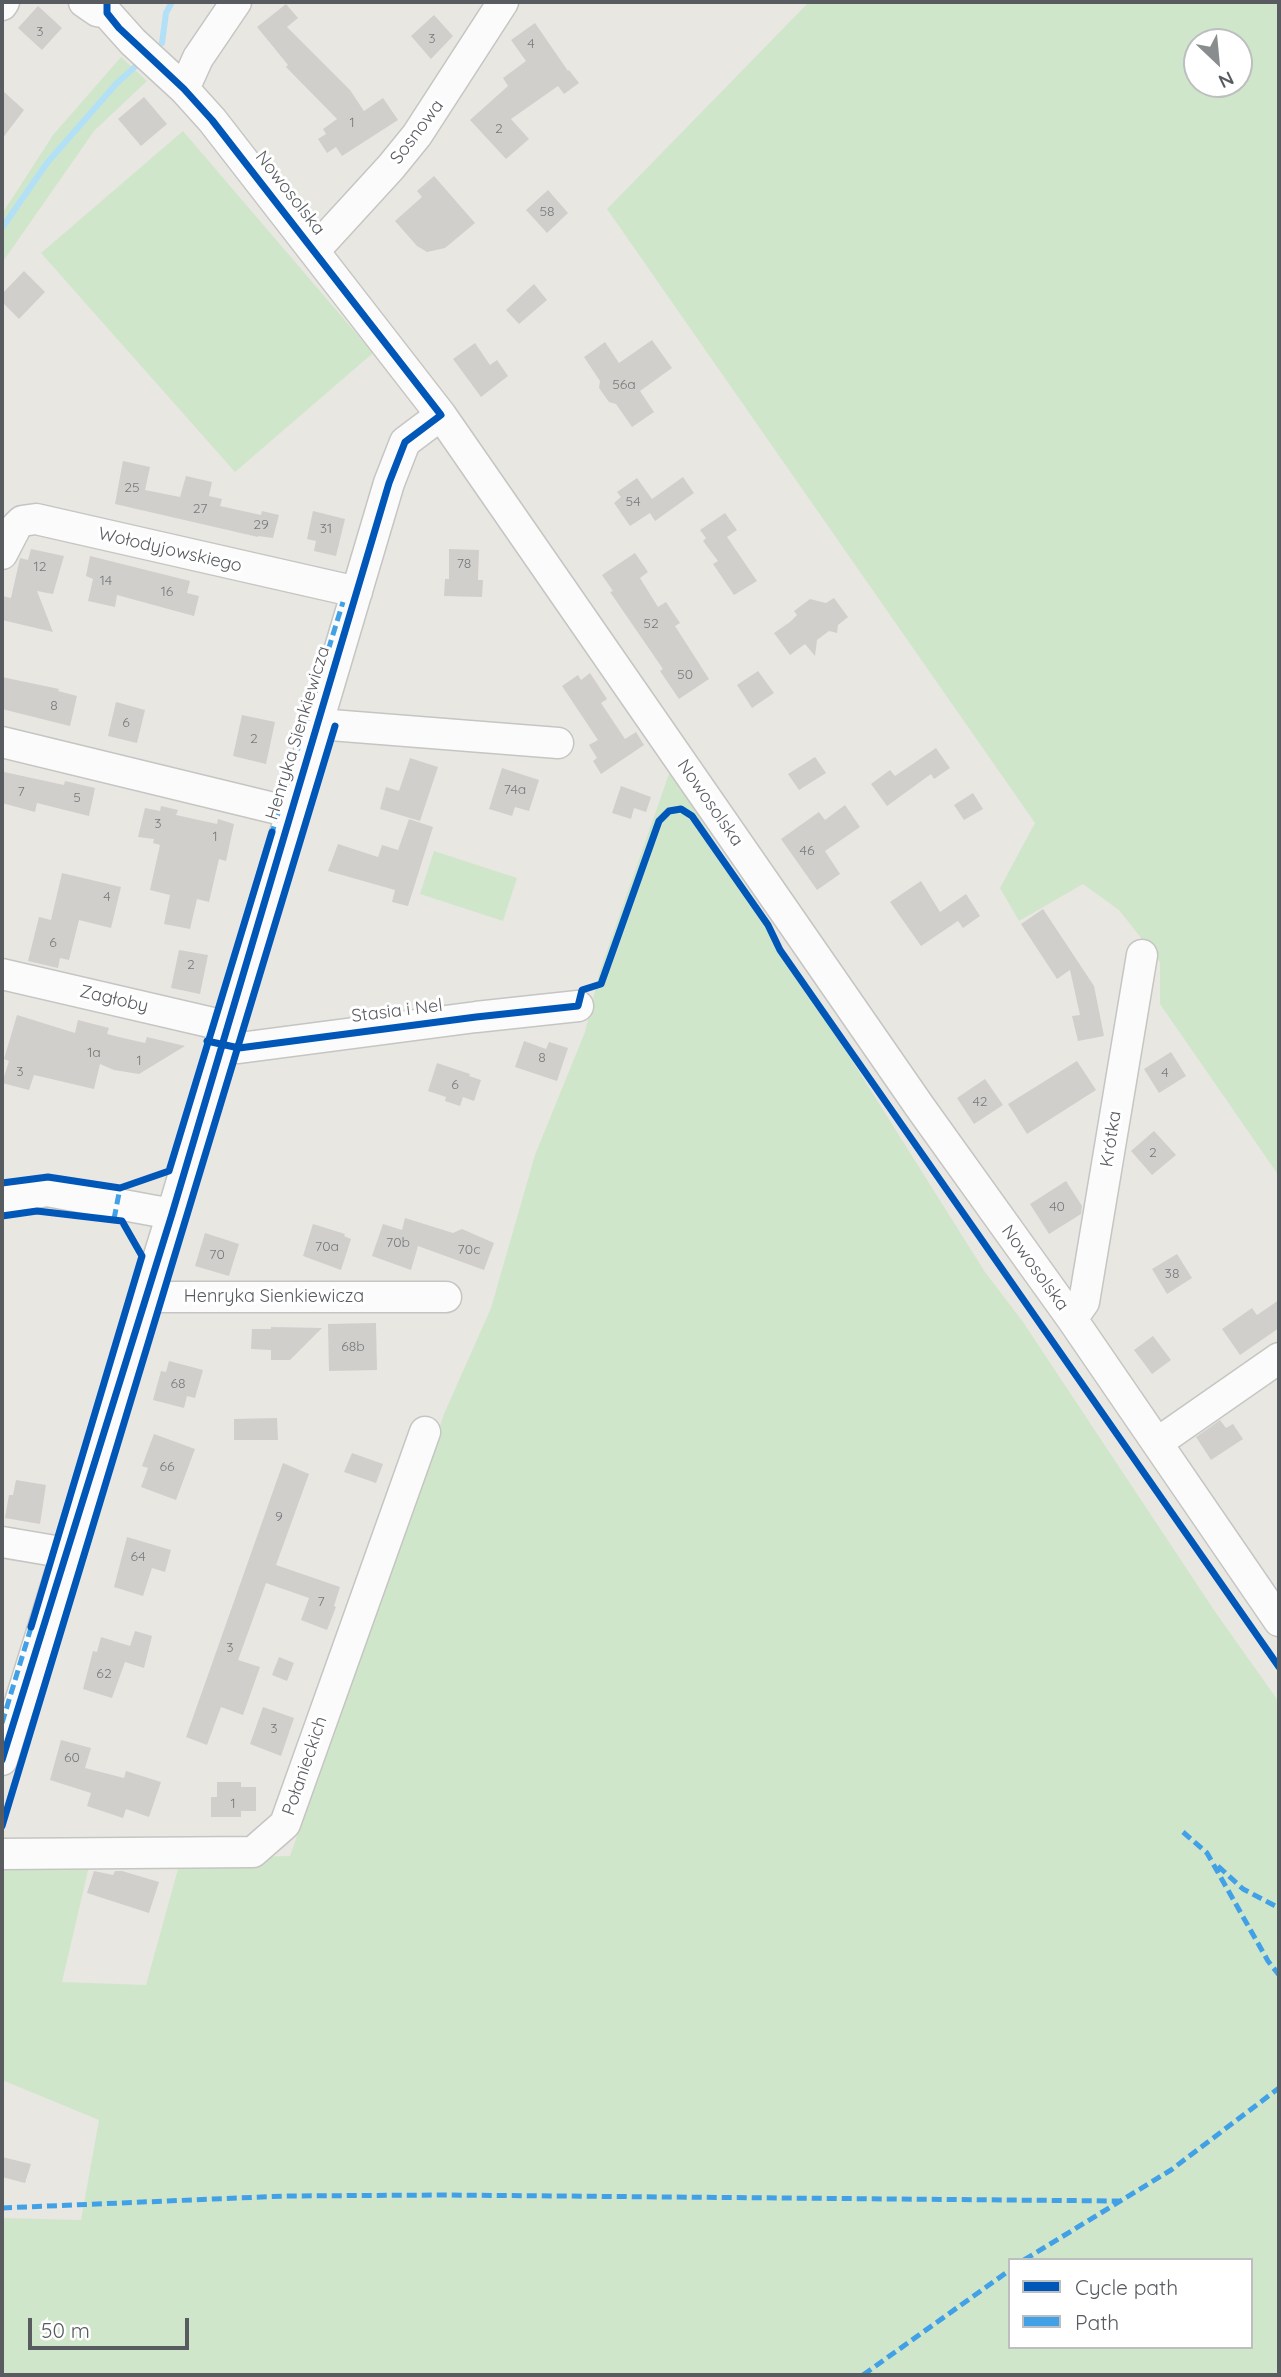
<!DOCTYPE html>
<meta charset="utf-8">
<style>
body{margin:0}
#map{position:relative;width:1281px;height:2377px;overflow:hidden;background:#e8e7e2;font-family:Quicksand,sans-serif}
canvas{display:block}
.frame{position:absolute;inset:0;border:4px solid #585c61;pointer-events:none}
.legend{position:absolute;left:1008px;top:2258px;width:245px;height:91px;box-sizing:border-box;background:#fff;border:2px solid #bcbec0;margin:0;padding:9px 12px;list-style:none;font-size:21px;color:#585c61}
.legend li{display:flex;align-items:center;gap:14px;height:35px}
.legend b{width:35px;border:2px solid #bcbec0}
.north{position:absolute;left:1183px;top:28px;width:70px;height:70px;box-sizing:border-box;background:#fff;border:2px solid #bcbec0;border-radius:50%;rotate:154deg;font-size:19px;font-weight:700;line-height:28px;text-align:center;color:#585c61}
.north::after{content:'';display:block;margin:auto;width:24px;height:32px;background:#8a8d8e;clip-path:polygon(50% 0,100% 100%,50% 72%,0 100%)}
.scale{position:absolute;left:28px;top:2318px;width:161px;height:32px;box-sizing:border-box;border:4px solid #585c61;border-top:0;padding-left:9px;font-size:21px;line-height:24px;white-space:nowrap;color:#585c61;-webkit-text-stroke:5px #fff;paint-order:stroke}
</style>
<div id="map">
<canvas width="1281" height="2377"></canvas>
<div class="frame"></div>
<ul class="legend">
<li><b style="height:9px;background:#0057b8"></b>Cycle path</li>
<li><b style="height:9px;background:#42a1e6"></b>Path</li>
</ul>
<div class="north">N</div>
<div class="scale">50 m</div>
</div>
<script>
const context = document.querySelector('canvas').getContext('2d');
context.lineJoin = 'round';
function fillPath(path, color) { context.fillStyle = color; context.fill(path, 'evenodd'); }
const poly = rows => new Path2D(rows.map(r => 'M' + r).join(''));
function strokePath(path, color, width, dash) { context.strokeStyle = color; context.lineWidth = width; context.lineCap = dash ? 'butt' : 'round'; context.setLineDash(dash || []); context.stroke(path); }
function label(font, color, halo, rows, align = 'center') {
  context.font = font + ' Quicksand,sans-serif'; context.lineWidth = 6; context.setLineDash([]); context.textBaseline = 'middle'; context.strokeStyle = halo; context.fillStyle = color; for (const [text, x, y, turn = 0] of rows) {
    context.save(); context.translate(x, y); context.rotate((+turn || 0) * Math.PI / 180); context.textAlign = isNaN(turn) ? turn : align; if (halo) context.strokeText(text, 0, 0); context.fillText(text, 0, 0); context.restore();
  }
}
const green = poly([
 [809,2,1279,2,1279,1176,1160,1004,1160,962,1119,910,1083,884,1019,921,1000,888,1035,823,607,209],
 [1197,42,1239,42,1239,84,1197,84],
 [121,57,147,81,94,131,2,263,2,214,53,135],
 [183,131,373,353,235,472,41,253],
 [670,771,985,1272,1023,1322,1216,1613,1279,1702,1279,2375,2,2375,2,2218,81,2220,99,2120,2,2080,2,1860,90,1862,62,1982,146,1985,181,1858,290,1856,444,1414,491,1308,535,1155,585,1032,600,971],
 [1010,2260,1251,2260,1251,2347,1010,2347],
 [434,851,517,878,503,921,420,894]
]);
const stream = poly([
 [162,43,166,13,172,2],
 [2,228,47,163,116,84,138,64]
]);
const building = poly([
 [286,4,298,18,287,27,350,90,364,111,383,98,398,120,342,156,336,147,327,153,318,139,326,134,323,129,337,119,286,67,288,65,257,27],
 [38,6,62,28,42,50,18,28],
 [434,15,453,36,431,59,411,36],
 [535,23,568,71,569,70,579,83,564,94,558,86,511,119,529,139,506,159,470,120,508,86,503,78,526,61,511,40],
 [2,90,24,110,2,139],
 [144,97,167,124,141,146,118,119],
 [434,176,475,223,445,248,427,252,417,246,395,221,422,197,417,191],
 [548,190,568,213,547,233,526,210],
 [24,271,45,292,19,319,2,302,2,294],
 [534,284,547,300,519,324,506,310],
 [652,340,672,368,640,391,654,412,632,427,616,404,609,402,599,388,600,381,584,357,605,342,619,363],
 [475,343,490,365,497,360,508,376,481,397,453,359],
 [123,461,150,467,145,490,180,497,186,476,212,482,209,496,222,499,220,506,261,515,262,511,279,515,273,538,258,536,258,537,115,504],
 [683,477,694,493,655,521,650,513,630,526,614,503,621,497,617,492,637,478,652,499],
 [313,511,345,519,336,556,314,551,316,541,307,539],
 [725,513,737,530,727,537,757,581,734,595,713,564,718,561,703,541,706,538,700,530],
 [31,549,64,556,53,594,37,591,53,632,2,620,2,596,11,598,20,558,28,560],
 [449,549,479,550,478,580,483,580,482,597,444,596,445,579,449,579],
 [635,553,648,572,640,578,658,607,666,602,680,623,675,626,709,679,679,699,660,671,663,669,610,592,613,591,602,575],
 [90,556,190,581,187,593,199,596,194,616,117,595,115,607,88,601,93,579,86,576],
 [834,598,848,617,838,625,837,633,829,631,817,640,815,656,805,644,790,655,774,633,790,622,797,615,794,611,810,599,826,603],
 [758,671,774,693,752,708,737,685],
 [590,673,607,699,601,703,625,739,636,732,644,745,601,774,593,761,597,758,589,745,598,740,562,686,578,675,581,680],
 [2,677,59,689,58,691,77,696,70,726,2,709],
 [116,702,145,710,137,743,108,736],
 [242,715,275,722,266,764,233,756],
 [936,748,950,768,934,779,931,774,887,806,871,784,890,770,895,776],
 [815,757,826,773,799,790,788,774],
 [410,758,438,767,420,821,380,809,386,787,399,791],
 [502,768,539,780,529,811,515,807,512,816,489,809],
 [4,772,64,785,65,781,95,788,89,816,37,803,35,812,2,803],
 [621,786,651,797,646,812,634,808,631,819,612,813],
 [973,793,983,809,964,820,954,805],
 [845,805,860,827,825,851,840,874,817,890,781,839,819,812,825,820],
 [161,806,178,810,176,815,217,824,218,819,234,824,226,861,219,859,209,902,197,899,190,929,164,924,170,895,150,890,160,845,153,843,154,839,138,837,145,808,160,811],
 [409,819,433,827,408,906,392,902,395,890,328,871,338,844,378,857,382,845,398,850],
 [62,873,121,887,111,928,79,920,69,960,60,958,58,968,28,961,39,917,51,920],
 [921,881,940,912,966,894,980,916,963,928,958,921,921,946,890,902],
 [1043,909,1094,986,1104,1036,1078,1041,1072,1016,1080,1015,1070,970,1057,979,1021,924],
 [179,950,208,955,200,994,171,988],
 [17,1015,75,1033,78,1020,109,1028,107,1034,123,1038,145,1043,147,1037,185,1046,139,1074,114,1070,100,1064,94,1089,34,1075,29,1090,2,1083,9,1061,4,1059],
 [524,1041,546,1049,549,1042,568,1048,557,1081,515,1067],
 [1171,1052,1186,1076,1159,1093,1144,1069],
 [1077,1061,1096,1090,1027,1134,1008,1104],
 [437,1063,470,1074,469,1076,481,1080,474,1101,463,1097,460,1106,445,1101,446,1097,428,1091],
 [985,1079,1003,1105,974,1124,957,1098],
 [1154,1131,1176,1155,1152,1175,1131,1151],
 [1066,1181,1082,1206,1081,1214,1049,1234,1030,1204],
 [405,1218,453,1233,462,1229,494,1243,484,1270,418,1246,411,1270,372,1256,383,1224,402,1230],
 [313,1224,345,1234,344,1236,351,1239,341,1270,303,1256],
 [205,1233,239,1244,229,1276,195,1266],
 [1177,1254,1192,1278,1167,1294,1152,1269],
 [1279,1300,1279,1328,1240,1355,1222,1329,1252,1308,1257,1315],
 [376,1323,377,1370,329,1371,328,1324],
 [271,1327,322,1328,290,1360,271,1360,271,1350,251,1349,252,1329,271,1329],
 [1153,1336,1171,1360,1152,1374,1134,1350],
 [169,1361,203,1370,195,1398,187,1396,184,1408,153,1400,161,1371,166,1372],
 [277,1418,278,1440,234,1440,234,1419],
 [1220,1420,1226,1428,1233,1424,1243,1439,1211,1460,1196,1437],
 [154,1434,195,1449,176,1500,141,1487,148,1468,142,1466],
 [352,1453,383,1464,376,1483,344,1472],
 [283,1463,309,1474,276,1565,340,1587,334,1606,336,1607,327,1630,301,1620,309,1598,266,1583,238,1660,260,1667,243,1715,221,1707,207,1745,186,1737],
 [16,1480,46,1485,40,1524,5,1518,9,1495,13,1495],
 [127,1537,171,1550,165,1572,152,1568,143,1596,114,1587],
 [135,1631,152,1636,144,1668,125,1662,112,1698,83,1689,93,1651,97,1652,101,1637,130,1646],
 [279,1657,294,1663,287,1681,272,1675],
 [263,1707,294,1718,281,1756,250,1744],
 [61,1740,91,1748,85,1768,124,1778,126,1771,161,1782,149,1817,126,1809,123,1818,87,1806,91,1793,50,1780],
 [217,1782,241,1782,241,1787,256,1787,256,1811,241,1811,241,1817,211,1817,211,1797,217,1797],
 [94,1871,113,1875,115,1871,122,1871,159,1882,149,1913,87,1893],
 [2,2157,31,2164,25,2183,2,2177]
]);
const minor = poly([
 [84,2,97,11,107,13,133,42,184,89,212,120,441,415,920,1107,1072,1319,1279,1621],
 [2,5,4,2],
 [184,89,198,58,236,2],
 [315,250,391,167,417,135,503,2],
 [2,554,16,527,22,521,36,519,357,592],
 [318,724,558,743],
 [2,742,290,812],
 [2,974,226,1026],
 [221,1045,239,1048,476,1017,578,1006],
 [2,1199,47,1191,172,1214],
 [144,1297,446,1297],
 [1072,1319,1084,1302,1142,955],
 [1157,1443,1279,1358],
 [2,1542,67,1553],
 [2,1760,172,1214,389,483,405,442,441,415],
 [2,1854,253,1852,285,1824,425,1432]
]);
const quiet = poly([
 [271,836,343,602],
 [114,1219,120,1188],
 [2,1723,33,1621],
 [1183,1832,1207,1853,1268,1961,1279,1975],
 [1218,1866,1243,1889,1279,1908],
 [2,2208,285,2196,446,2195,1119,2201],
 [1024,2260,1171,2170,1279,2088],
 [863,2375,1010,2270]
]);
const cycleway = poly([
 [207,1041,239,1048,476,1017,578,1006,582,990,601,984,659,821,669,811,681,809,692,816,768,925,780,950,1279,1667],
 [2,1183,48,1177,120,1188,169,1171,272,832],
 [2,1216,37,1211,122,1221,142,1256,31,1627],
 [2,1760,172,1214,389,483,405,442,441,415,212,120,184,89,119,28,107,13,107,2],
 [2,1826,335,726]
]);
const numberNames = [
 ["3",40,32],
 ["3",432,39],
 ["4",531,44],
 ["1",352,123],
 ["2",499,129],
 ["58",547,212],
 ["56a",624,385],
 ["25",132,488],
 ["54",633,502],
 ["27",200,509],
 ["29",261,525],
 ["31",326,529],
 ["78",464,564],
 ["12",40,567],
 ["14",106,581],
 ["16",167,592],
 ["52",651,624],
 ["50",685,675],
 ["8",54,706],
 ["6",126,723],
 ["2",254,739],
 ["74a",515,790],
 ["7",21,792],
 ["5",77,798],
 ["3",158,824],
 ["1",215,837],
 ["46",807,851],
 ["4",107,897],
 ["6",53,943],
 ["2",191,965],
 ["1a",94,1053],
 ["8",542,1058],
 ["1",139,1061],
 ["3",20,1072],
 ["4",1165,1073],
 ["6",455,1085],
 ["42",980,1102],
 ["2",1153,1153],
 ["40",1057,1207],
 ["70b",398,1243],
 ["70a",327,1247],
 ["70c",469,1250],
 ["70",217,1255],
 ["38",1172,1274],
 ["68b",353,1347],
 ["68",178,1384],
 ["66",167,1467],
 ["9",279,1517],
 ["64",138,1557],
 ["7",321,1602],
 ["3",230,1648],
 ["62",104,1674],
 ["3",274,1729],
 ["60",72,1758],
 ["1",233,1804]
];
const streetNames = [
 ["Sosnowa",417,132,-53],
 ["Nowosolska",290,193,52],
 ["Wołodyjowskiego",170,550,13],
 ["Henryka Sienkiewicza",298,733,-73],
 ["Nowosolska",710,803,55],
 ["Zagłoby",114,999,13],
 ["Stasia i Nel",397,1011,-7],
 ["Krótka",1111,1139,-81],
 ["Nowosolska",1035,1268,54],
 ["Henryka Sienkiewicza",274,1297],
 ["Połanieckich",305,1766,-71]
];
fillPath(green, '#d0e6cb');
strokePath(stream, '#b2e0f6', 6);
fillPath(building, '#d0cfcc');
strokePath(minor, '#c5c5c3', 33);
strokePath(minor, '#fcfbfb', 30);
strokePath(quiet, '#42a1e6', 5, [10, 5]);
strokePath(cycleway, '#0057b8', 7);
label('14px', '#777a7d', null, numberNames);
label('18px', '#585c61', '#fff', streetNames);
</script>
